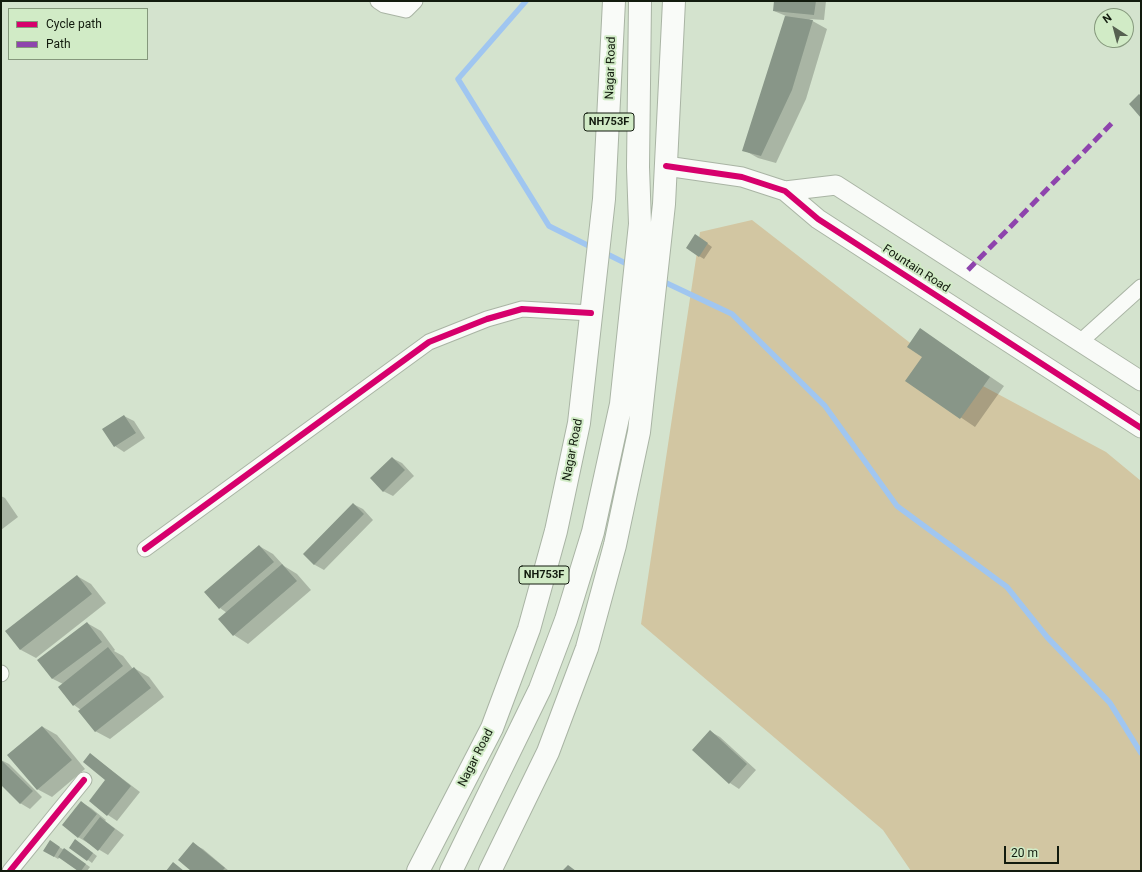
<!DOCTYPE html>
<style>
body{margin:0}
#map{position:relative;width:1142px;height:872px;overflow:hidden;background:#d4e3ce;font-family:Roboto,sans-serif}
canvas{display:block}
.frame{position:absolute;inset:0;border:2px solid #121b0e;pointer-events:none}
.legend{position:absolute;left:8px;top:8px;width:140px;height:52px;box-sizing:border-box;background:#d1ebc6;border:1px solid #85987c;margin:0;padding:5px 7px;list-style:none;font-size:12px;color:#121b0e}
.legend li{display:flex;align-items:center;gap:8px;height:20px}
.legend b{width:20px;border:1px solid #85987c}
.north{position:absolute;left:1094px;top:8px;width:40px;height:40px;box-sizing:border-box;background:#d1ebc6;border:1px solid #85987c;border-radius:50%;rotate:324deg;font-size:11px;font-weight:700;line-height:16px;text-align:center;color:#121b0e}
.north::after{content:'';display:block;margin:auto;width:14px;height:18px;background:#566151;clip-path:polygon(50% 0,100% 100%,50% 72%,0 100%)}
.scale{position:absolute;left:1004px;top:846px;width:55px;height:18px;box-sizing:border-box;border:2px solid #121b0e;border-top:0;padding-left:5px;font-size:12px;line-height:14px;white-space:nowrap;color:#121b0e;-webkit-text-stroke:3px #d1ebc6;paint-order:stroke}
</style>
<div id="map">
<canvas width="1142" height="872"></canvas>
<div class="frame"></div>
<ul class="legend">
<li><b style="height:5px;background:#d6006c"></b>Cycle path</li>
<li><b style="height:5px;background:#8e44ad"></b>Path</li>
</ul>
<div class="north">N</div>
<div class="scale">20 m</div>
</div>
<script>
const context = document.querySelector('canvas').getContext('2d');
context.lineJoin = 'round';
function fillPath(path, color) { context.fillStyle = color; context.fill(path, 'evenodd'); }
const poly = rows => new Path2D(rows.map(r => 'M' + r).join(''));
function strokePath(path, color, width, dash) { context.strokeStyle = color; context.lineWidth = width; context.lineCap = dash ? 'butt' : 'round'; context.setLineDash(dash || []); context.stroke(path); }
function label(font, color, halo, rows, align = 'center') {
  context.font = font + ' Roboto,sans-serif'; context.lineWidth = 4; context.setLineDash([]); context.textBaseline = 'middle'; context.strokeStyle = halo; context.fillStyle = color; for (const [text, x, y, turn = 0] of rows) {
    context.save(); context.translate(x, y); context.rotate((+turn || 0) * Math.PI / 180); context.textAlign = isNaN(turn) ? turn : align; if (halo) context.strokeText(text, 0, 0); context.fillText(text, 0, 0); context.restore();
  }
}
const green = poly([
 [752,220,927,356,1106,452,1141,481,1141,871,911,871,883,830,641,624,700,232]
]);
const shadow = poly([
 [775,1,826,1,824,20,809,19,827,29,806,99,776,163,758,158,744,150,786,16,774,11],
 [700,238,712,247,704,259,699,256],
 [921,330,1004,386,975,427,907,381,923,357],
 [124,416,134,421,145,438,124,452,115,446],
 [392,458,402,463,414,476,393,496,383,491],
 [1,496,5,498,18,517,1,530],
 [353,504,363,509,373,520,324,570,315,565,304,554],
 [259,546,273,554,284,566,297,574,311,590,248,644,234,635,220,619,227,613,220,608],
 [77,576,91,584,106,603,36,658,21,650,7,631],
 [87,623,101,631,115,650,114,651,123,656,133,669,134,668,149,677,164,697,110,739,95,731,81,710,74,705,59,687,63,684,53,679,39,660],
 [43,727,57,735,85,769,52,797,37,789],
 [711,732,720,737,756,770,739,789,730,783],
 [90,754,140,792,117,821,108,815,107,780],
 [1,760,9,764,42,797,30,809,20,803,1,784],
 [81,802,91,808,106,820,105,821,124,835,108,855,78,837],
 [50,842,68,852,90,867,87,871,80,871,60,857,58,859,45,851],
 [80,843,97,856,92,863,88,860],
 [193,844,203,849,229,871,192,871]
]);
const stream = poly([
 [526,1,458,79,549,226,593,248],
 [603,252,631,266],
 [660,280,732,314,825,406,897,506,1007,587,1047,637,1110,703,1141,753]
]);
const building = poly([
 [774,1,816,1,814,15,773,11],
 [785,16,813,20,792,90,761,156,742,151],
 [1139,94,1141,96,1141,118,1129,104],
 [695,234,708,243,699,257,686,248],
 [920,328,990,377,960,419,905,381,922,357,907,347],
 [124,415,136,433,114,447,102,429],
 [392,457,405,470,383,492,370,478],
 [353,503,364,514,314,565,303,554],
 [259,545,274,562,219,609,204,592],
 [282,564,297,581,233,636,218,619],
 [77,575,92,594,20,650,5,631],
 [87,622,102,642,52,679,37,660],
 [108,647,123,666,73,706,58,687],
 [134,667,151,688,95,732,78,711],
 [42,726,72,760,37,790,7,755],
 [710,730,747,764,729,784,692,750],
 [90,753,131,786,107,816,89,801,105,780,83,762],
 [1,760,33,791,20,804,1,785],
 [81,801,97,814,78,838,62,825],
 [100,817,115,829,98,851,83,839],
 [75,839,93,853,87,861,69,848],
 [50,840,60,847,54,857,43,851],
 [193,842,225,868,222,871,191,871,178,860],
 [64,848,86,864,81,871,78,871,58,857],
 [173,862,184,871,166,871],
 [568,865,576,871,562,871]
]);
const minor = poly([
 [378,1,384,5,406,10,415,1],
 [1080,342,1141,287],
 [145,549,429,342,487,319,522,309,591,313],
 [1,673,1,674],
 [10,871,84,780]
]);
const tertiary = poly([
 [666,166,742,177,785,191,818,219,1141,428],
 [785,191,836,185,1141,381]
]);
const trunk = poly([
 [418,871,492,728,529,629,556,531,579,423,604,199,614,1],
 [451,871,540,689,566,620,593,532,621,404,640,224,638,167,640,1],
 [490,871,548,752,587,648,615,545,639,432,664,204,674,1]
]);
const quiet = poly([
 [968,270,1114,121]
]);
const cycleway = poly([
 [666,166,742,177,785,191,818,219,1141,428],
 [145,549,429,342,487,319,522,309,591,313],
 [10,871,84,780]
]);
const shields = [
 [609,122,50],
 [544,575,50]
];
const shieldNames = [
 ["NH753F",609,122],
 ["NH753F",544,575]
];
const streetNames = [
 ["Nagar Road",611,68,-88],
 ["Fountain Road",916,269,33],
 ["Nagar Road",573,450,-79],
 ["Nagar Road",476,758,-63]
];
fillPath(green, '#d2c6a2');
fillPath(shadow, '#0003');
strokePath(stream, '#a0c6f0', 5.5);
fillPath(building, '#889688');
strokePath(minor, '#a9b4a4', 17);
strokePath(tertiary, '#a9b4a4', 21);
strokePath(trunk, '#a9b4a4', 24);
strokePath(minor, '#f9fbf8', 15);
strokePath(tertiary, '#f9fbf8', 19);
strokePath(trunk, '#f9fbf8', 22);
strokePath(quiet, '#8e44ad', 5, [10, 5]);
strokePath(cycleway, '#d6006c', 6);
for (const [x, y, w] of shields) { const box = new Path2D(); box.roundRect(x - w / 2, y - 9, w, 18, 3); context.fillStyle = '#d1ebc6'; context.fill(box); strokePath(box, '#121b0e', 1); }
label('bold 11px', '#121b0e', null, shieldNames);
label('12px', '#121b0e', '#d1ebc6', streetNames);
</script>
